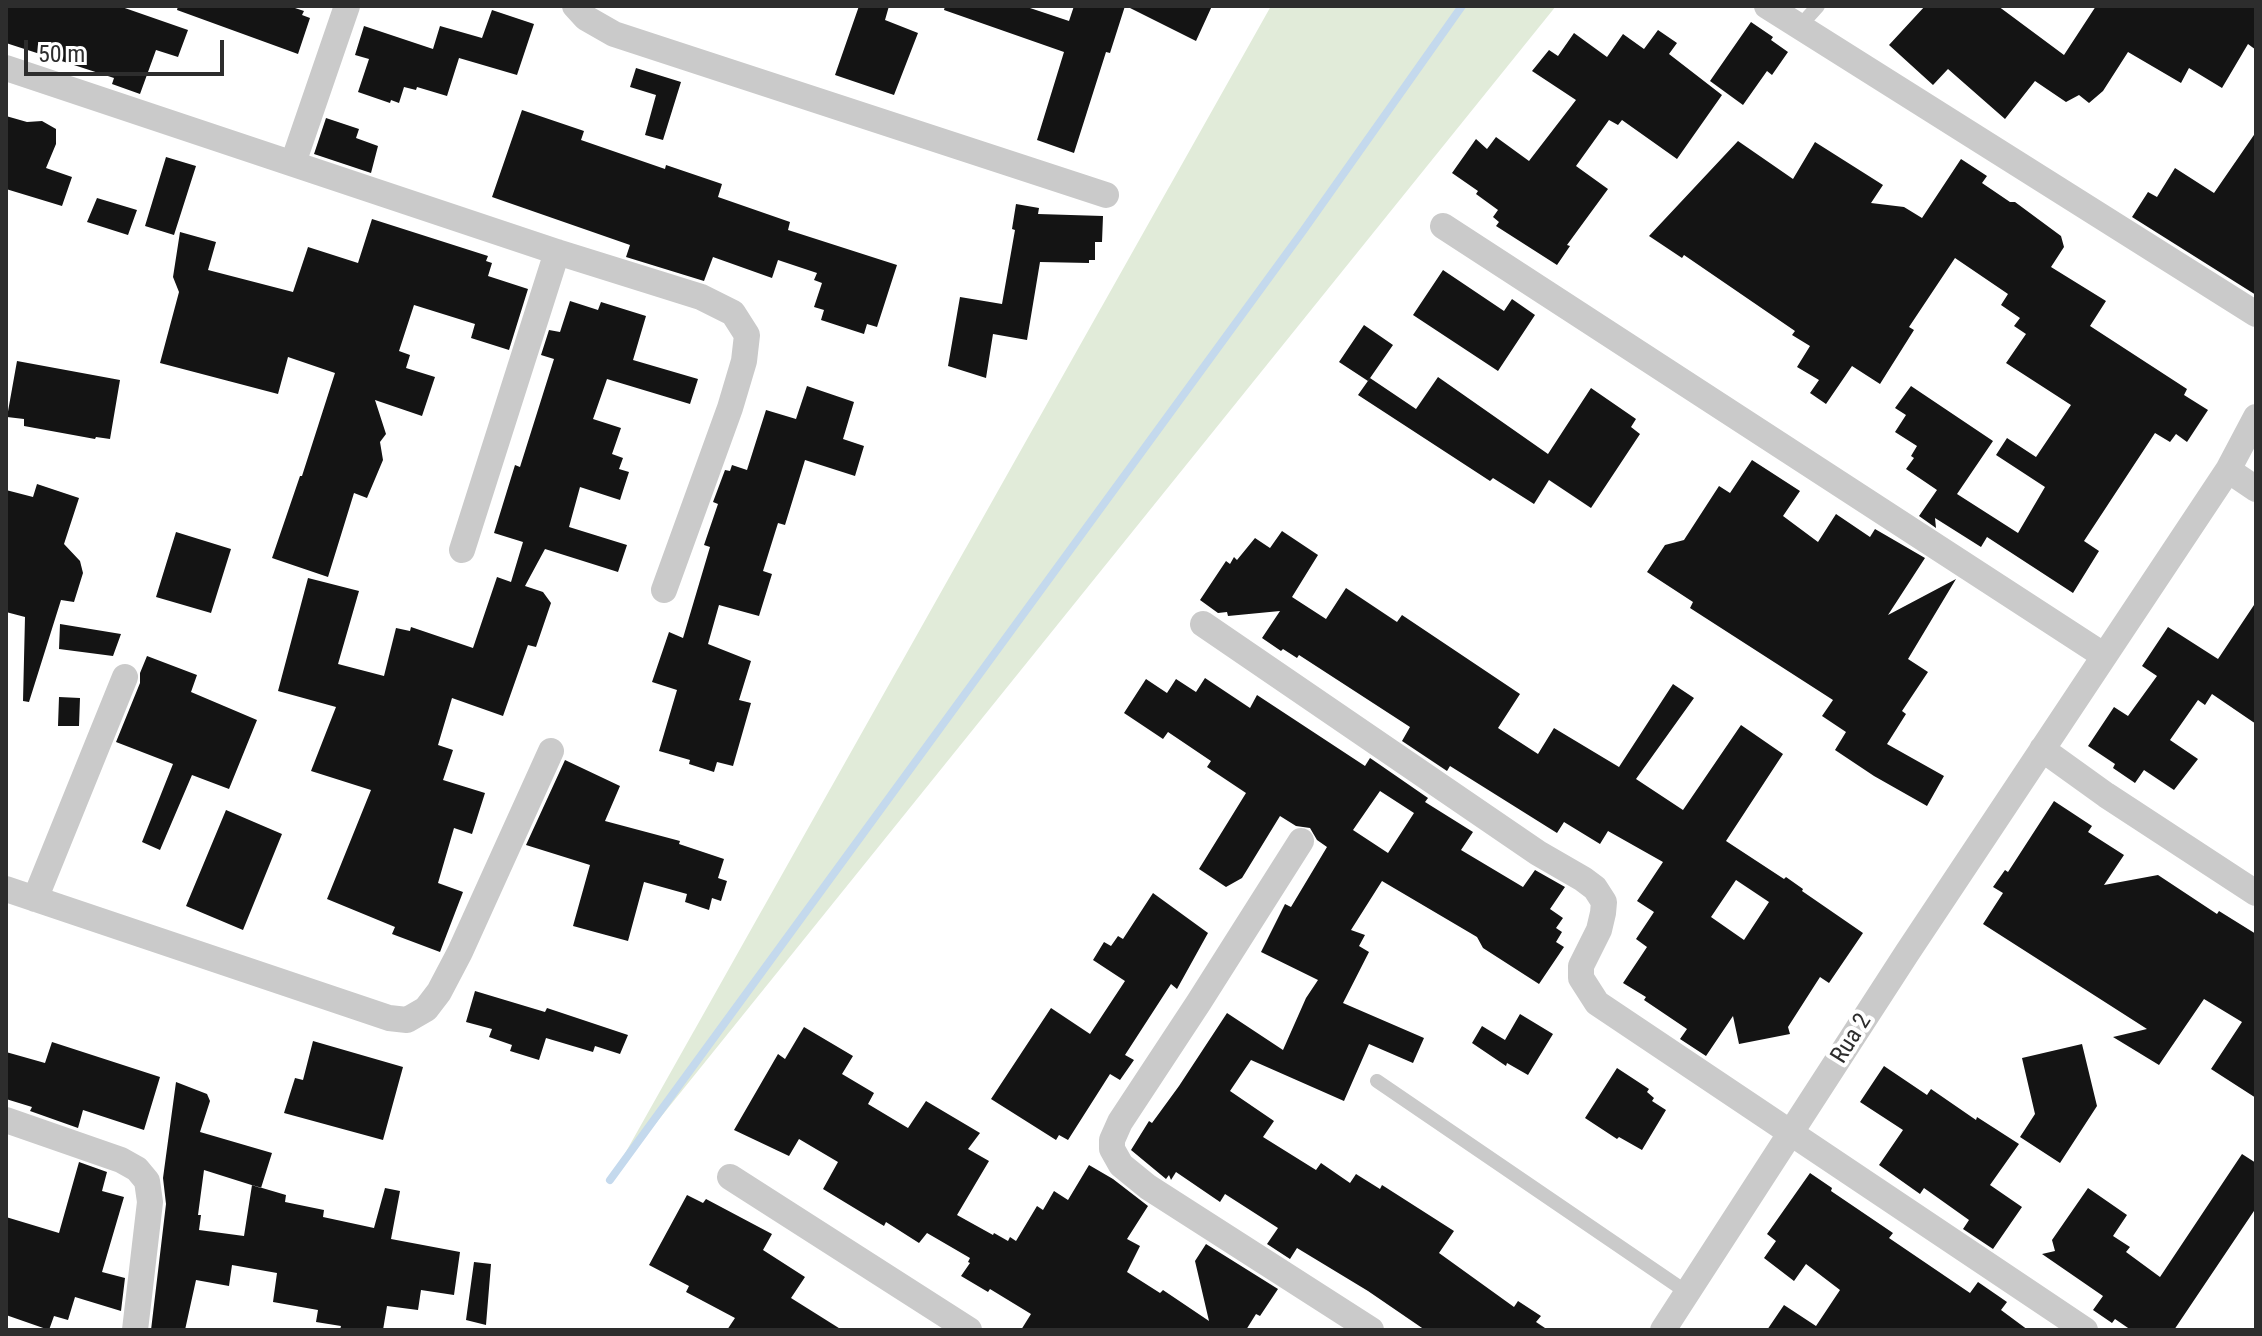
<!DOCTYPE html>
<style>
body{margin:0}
#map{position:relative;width:2262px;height:1336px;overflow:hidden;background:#fff;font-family:"Roboto Condensed",sans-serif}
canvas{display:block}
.frame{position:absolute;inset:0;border:8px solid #2d2d2d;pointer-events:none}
.scale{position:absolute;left:24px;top:40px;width:200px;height:36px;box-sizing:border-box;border:4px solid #2d2d2d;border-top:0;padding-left:10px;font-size:24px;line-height:28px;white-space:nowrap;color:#2d2d2d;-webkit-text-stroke:6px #fff;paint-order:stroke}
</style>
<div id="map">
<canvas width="2262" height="1336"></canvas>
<div class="frame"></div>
<div class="scale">50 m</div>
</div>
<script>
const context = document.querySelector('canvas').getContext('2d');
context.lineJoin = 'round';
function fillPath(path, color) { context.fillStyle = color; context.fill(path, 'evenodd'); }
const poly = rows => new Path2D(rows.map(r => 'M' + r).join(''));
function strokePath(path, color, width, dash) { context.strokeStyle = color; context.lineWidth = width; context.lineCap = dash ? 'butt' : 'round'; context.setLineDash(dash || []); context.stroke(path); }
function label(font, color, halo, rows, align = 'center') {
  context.font = font + ' "Roboto Condensed",sans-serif'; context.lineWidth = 8; context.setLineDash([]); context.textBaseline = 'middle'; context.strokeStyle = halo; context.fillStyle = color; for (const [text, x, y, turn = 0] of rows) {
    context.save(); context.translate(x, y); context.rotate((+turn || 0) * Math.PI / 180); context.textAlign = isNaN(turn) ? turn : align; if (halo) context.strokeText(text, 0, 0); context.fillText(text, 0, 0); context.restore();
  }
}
const green = poly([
 [1271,6,1556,6,610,1180]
]);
const stream = poly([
 [610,1180,1303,231,1462,6]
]);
const building = poly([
 [6,6,119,6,188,30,178,57,156,50,140,94,112,84,114,78,6,43],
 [178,6,289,6,304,11,302,15,310,18,298,54,177,10],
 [859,6,889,6,885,20,918,33,894,95,835,75],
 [945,6,1024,6,1069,21,1074,6,1125,6,1110,53,1106,52,1074,153,1037,140,1064,52,944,10],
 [1126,6,1212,6,1196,41],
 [1925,6,1998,6,2064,55,2096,6,2256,6,2256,50,2248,44,2222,88,2189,68,2181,83,2128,52,2103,91,2089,103,2079,95,2066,102,2035,81,2005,119,1948,69,1933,85,1889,45],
 [492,10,534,24,517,75,459,58,447,96,417,87,416,90,404,87,399,103,391,100,390,103,358,92,369,59,355,55,364,26,433,49,440,26,482,38],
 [1751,22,1773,37,1771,40,1788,52,1772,75,1767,71,1743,105,1710,81],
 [1658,30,1677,43,1669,54,1722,95,1677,159,1622,120,1618,125,1609,120,1576,166,1608,189,1567,245,1570,246,1557,265,1496,226,1499,222,1493,217,1498,210,1476,194,1478,191,1452,173,1476,139,1487,149,1496,137,1529,161,1576,100,1532,71,1549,50,1558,56,1574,33,1607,57,1623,34,1644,49],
 [636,68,681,82,663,140,645,135,656,95,630,87],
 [522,110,584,131,581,140,665,169,666,165,722,184,718,197,790,222,788,230,897,265,877,327,867,324,864,334,821,320,824,310,814,307,822,283,814,280,817,273,778,260,772,278,713,257,704,281,626,257,630,245,492,197],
 [6,116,27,122,42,121,56,129,56,144,46,168,72,177,62,206,6,189],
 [326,118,359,129,356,138,378,146,371,173,314,154],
 [2256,132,2256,295,2132,217,2148,192,2157,197,2175,168,2214,193],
 [1738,141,1793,179,1815,142,1883,185,1871,203,1904,207,1922,218,1961,159,1987,176,1982,183,2010,202,2015,202,2061,236,2064,247,2051,267,2106,301,2090,326,2187,389,2184,395,2208,410,2187,442,2176,434,2170,442,2155,433,2084,541,2099,551,2073,593,1987,537,1981,547,1935,518,1936,528,1919,516,1937,490,1906,469,1914,458,1911,456,1917,446,1895,432,1906,415,1895,408,1911,386,1993,441,1957,494,2018,533,2045,487,1996,455,2007,438,2036,457,2071,405,2006,363,2026,334,2014,326,2020,318,2001,305,2008,294,1955,258,1909,327,1914,330,1880,384,1852,366,1826,404,1810,393,1819,380,1797,367,1810,346,1792,335,1795,331,1684,255,1682,258,1649,236],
 [166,157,196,166,174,235,145,226],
 [97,198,137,210,128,235,87,222],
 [1016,204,1039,208,1038,214,1103,216,1102,242,1095,242,1095,260,1089,260,1089,263,1040,262,1027,340,993,334,986,378,948,366,960,297,1002,304,1015,230,1012,229],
 [372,219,488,256,486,261,492,263,488,276,528,289,509,350,471,338,475,324,414,305,399,351,410,355,406,368,435,377,422,416,375,400,386,434,380,442,383,460,367,498,354,493,328,577,272,558,300,476,302,476,335,373,288,357,278,394,160,363,179,292,173,277,180,232,216,242,208,270,293,292,308,247,358,263],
 [1443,270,1504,311,1512,299,1535,315,1498,371,1413,315],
 [570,301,598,310,601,302,646,316,633,360,698,379,690,404,607,379,593,419,621,428,612,454,623,458,619,469,629,472,620,500,580,487,569,527,627,545,618,572,545,549,525,586,543,592,551,603,536,647,528,645,503,716,452,698,438,745,453,750,443,780,485,793,472,834,454,828,438,883,463,892,440,952,392,934,395,927,327,899,371,790,311,771,336,707,278,691,308,578,359,591,338,664,384,676,396,628,410,631,411,627,473,648,497,577,511,582,523,542,494,533,515,465,520,467,554,359,541,355,549,330,560,332],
 [1364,325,1393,345,1368,381,1339,362],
 [17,361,120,380,110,439,96,437,95,439,24,426,24,419,7,417],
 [1438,377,1548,454,1591,388,1636,419,1631,427,1640,434,1591,508,1549,480,1534,504,1493,478,1490,481,1358,395,1370,378,1416,409],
 [807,386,854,402,843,439,864,446,855,476,805,460,785,525,778,523,763,571,772,574,759,616,719,605,708,644,751,661,739,700,751,703,733,766,717,762,714,772,689,764,690,760,659,751,677,690,652,682,669,632,683,638,710,547,704,545,718,504,713,502,725,470,730,471,732,465,747,470,766,410,796,419],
 [1752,460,1800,491,1783,516,1818,542,1836,514,1870,537,1875,529,1925,558,1888,615,1956,579,1908,659,1928,672,1902,711,1906,714,1887,744,1944,776,1927,806,1874,776,1835,750,1846,732,1822,716,1833,700,1690,608,1693,602,1647,572,1665,545,1684,540,1719,486,1730,493],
 [37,484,79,498,64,544,80,561,83,573,74,602,61,600,29,702,23,701,25,617,6,612,6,490,33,497],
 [1282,531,1318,555,1292,597,1326,619,1346,588,1397,622,1402,615,1520,694,1498,728,1538,754,1554,728,1619,767,1673,684,1694,698,1636,779,1683,810,1741,725,1783,754,1726,841,1784,879,1786,877,1803,889,1802,891,1863,933,1829,983,1820,977,1788,1027,1790,1034,1739,1044,1733,1016,1706,1056,1680,1039,1687,1029,1644,1000,1646,997,1623,983,1647,947,1636,939,1654,912,1637,901,1663,862,1608,831,1600,844,1564,822,1557,833,1450,766,1447,771,1402,741,1410,727,1299,655,1297,658,1283,649,1281,651,1262,638,1280,611,1228,616,1227,612,1218,613,1200,600,1226,561,1230,564,1234,557,1237,560,1255,538,1270,548],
 [1736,880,1769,902,1744,940,1711,917],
 [176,532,231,549,211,613,156,597],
 [2256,602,2256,724,2212,694,2205,705,2198,700,2170,740,2198,759,2174,790,2144,770,2135,783,2113,768,2115,764,2088,746,2114,707,2128,716,2157,676,2142,666,2168,627,2218,659],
 [60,624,121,634,113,656,59,649],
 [147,656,197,675,191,692,257,720,229,789,192,775,160,850,142,842,173,764,116,742,140,683,140,673],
 [1205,678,1250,708,1257,695,1365,766,1370,758,1373,760,1428,798,1425,802,1473,832,1461,850,1523,887,1535,870,1565,887,1550,909,1563,918,1556,928,1562,932,1556,942,1564,947,1539,984,1483,948,1477,937,1382,881,1351,930,1365,935,1359,946,1369,952,1343,1003,1424,1038,1413,1063,1369,1044,1344,1101,1251,1060,1230,1091,1274,1121,1263,1137,1316,1170,1321,1163,1350,1183,1356,1174,1380,1189,1382,1185,1454,1231,1439,1253,1514,1307,1518,1301,1541,1316,1536,1322,1548,1330,1425,1330,1368,1291,1297,1248,1290,1259,1267,1244,1278,1228,1225,1194,1220,1202,1176,1172,1171,1180,1169,1175,1166,1179,1131,1150,1149,1121,1152,1123,1179,1086,1227,1013,1283,1050,1306,998,1318,980,1261,952,1285,904,1291,907,1327,847,1317,840,1310,828,1296,826,1280,816,1242,878,1226,887,1199,869,1246,793,1207,767,1211,761,1168,732,1163,739,1124,713,1146,679,1167,693,1176,679,1196,692],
 [1380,791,1414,813,1388,853,1353,830],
 [59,697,80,698,79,726,58,726],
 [565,760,620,786,605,821,680,841,679,844,724,859,718,878,727,881,721,901,712,898,709,910,685,902,687,894,644,882,628,941,573,926,590,865,526,845],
 [2054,801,2092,826,2088,832,2124,855,2104,885,2158,875,2217,914,2219,911,2256,934,2256,1098,2211,1069,2242,1022,2204,999,2159,1065,2113,1037,2147,1029,1983,924,2003,893,1993,887,2005,870,2008,872],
 [226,810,282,834,243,930,186,906],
 [1153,893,1208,933,1177,989,1171,984,1125,1055,1134,1060,1120,1080,1110,1074,1068,1140,1059,1135,1056,1140,991,1099,1051,1008,1090,1034,1125,981,1093,960,1104,942,1111,946,1118,936,1123,939],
 [475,991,545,1012,547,1008,628,1035,620,1054,595,1046,593,1052,546,1038,539,1060,510,1051,512,1045,489,1037,492,1029,466,1022],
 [1520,1014,1553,1034,1528,1075,1507,1063,1506,1066,1472,1043,1482,1026,1505,1040],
 [804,1027,853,1056,842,1074,874,1093,868,1104,908,1128,926,1101,980,1133,968,1149,989,1161,957,1215,993,1235,994,1233,1008,1241,1010,1237,1016,1241,1037,1206,1043,1210,1054,1191,1068,1200,1089,1165,1113,1179,1148,1206,1127,1239,1140,1246,1127,1272,1160,1293,1163,1290,1209,1321,1195,1261,1206,1244,1278,1289,1260,1316,1256,1314,1246,1330,1021,1330,1031,1314,990,1289,988,1292,961,1276,970,1263,968,1262,970,1258,927,1233,919,1243,886,1222,884,1226,823,1189,838,1162,799,1139,789,1156,734,1130,778,1054,785,1059],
 [313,1041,403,1067,383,1140,284,1113,295,1078,303,1080],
 [52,1042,160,1077,144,1130,83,1110,78,1128,30,1111,32,1107,6,1099,6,1052,45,1063],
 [2082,1044,2097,1106,2060,1163,2020,1137,2035,1114,2022,1058],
 [1884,1066,1927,1095,1931,1089,1976,1120,1977,1117,2019,1144,1990,1185,2022,1207,1993,1249,1963,1229,1969,1220,1924,1188,1920,1194,1879,1165,1903,1130,1860,1102],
 [1617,1068,1649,1089,1647,1092,1654,1098,1652,1101,1666,1110,1642,1150,1619,1137,1617,1139,1585,1118],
 [176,1082,207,1094,210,1101,200,1132,272,1153,261,1188,204,1170,198,1215,201,1215,199,1230,244,1236,252,1185,286,1195,285,1202,324,1210,323,1217,374,1228,385,1188,400,1191,391,1239,460,1252,454,1295,421,1290,418,1310,387,1306,383,1330,340,1330,341,1326,316,1322,318,1310,273,1302,277,1273,232,1265,229,1286,196,1280,185,1330,151,1330,166,1204,163,1178],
 [2242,1154,2256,1163,2256,1208,2174,1330,2131,1330,2115,1319,2112,1323,2093,1310,2103,1296,2042,1254,2055,1251,2052,1240,2088,1188,2127,1215,2113,1236,2130,1247,2126,1252,2160,1277],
 [79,1162,107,1172,102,1191,124,1197,102,1272,125,1278,121,1311,75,1297,68,1320,54,1316,49,1330,6,1315,6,1217,59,1233],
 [1810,1173,1832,1188,1831,1191,1893,1233,1889,1238,1970,1293,1978,1282,2007,1302,2001,1310,2028,1330,1767,1330,1784,1305,1816,1326,1840,1290,1806,1264,1794,1281,1764,1258,1776,1241,1767,1234],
 [687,1195,703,1203,706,1199,772,1234,763,1250,805,1277,791,1298,842,1330,727,1330,735,1318,686,1292,689,1286,649,1265],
 [474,1262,491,1264,486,1325,466,1320]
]);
const lane = poly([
 [1800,26,1818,6],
 [1377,1081,1688,1293]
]);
const street = poly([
 [575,6,586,18,614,34,1106,195],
 [1767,6,2256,314],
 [6,68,557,252,701,297,733,313,747,335,744,361,730,408,664,590],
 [293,163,347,6],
 [1443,226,2103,655],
 [2228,470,2256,489],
 [462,550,557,252],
 [1203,624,1538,853,1583,879,1595,888,1604,902,1603,913,1599,930,1581,966,1581,978,1597,1003,2085,1330],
 [2042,749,2106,795,2256,893],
 [1301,841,1199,1002,1120,1122,1112,1140,1112,1149,1121,1165,1148,1187,1371,1330],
 [6,889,389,1018,407,1020,426,1009,439,992,460,952,551,751],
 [35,899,125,677],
 [6,1120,121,1160,137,1169,147,1181,150,1202,135,1330],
 [730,1177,969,1330],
 [1663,1330,1907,953,2228,470,2256,417]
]);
const streetNames = [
 ["Rua 2",1852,1039,-58]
];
fillPath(green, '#e1ebd9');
strokePath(stream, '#c4d9ed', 8);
fillPath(building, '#141414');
strokePath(lane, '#cacaca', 14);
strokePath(street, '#cacaca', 26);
label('24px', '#2d2d2d', '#fff', streetNames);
</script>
